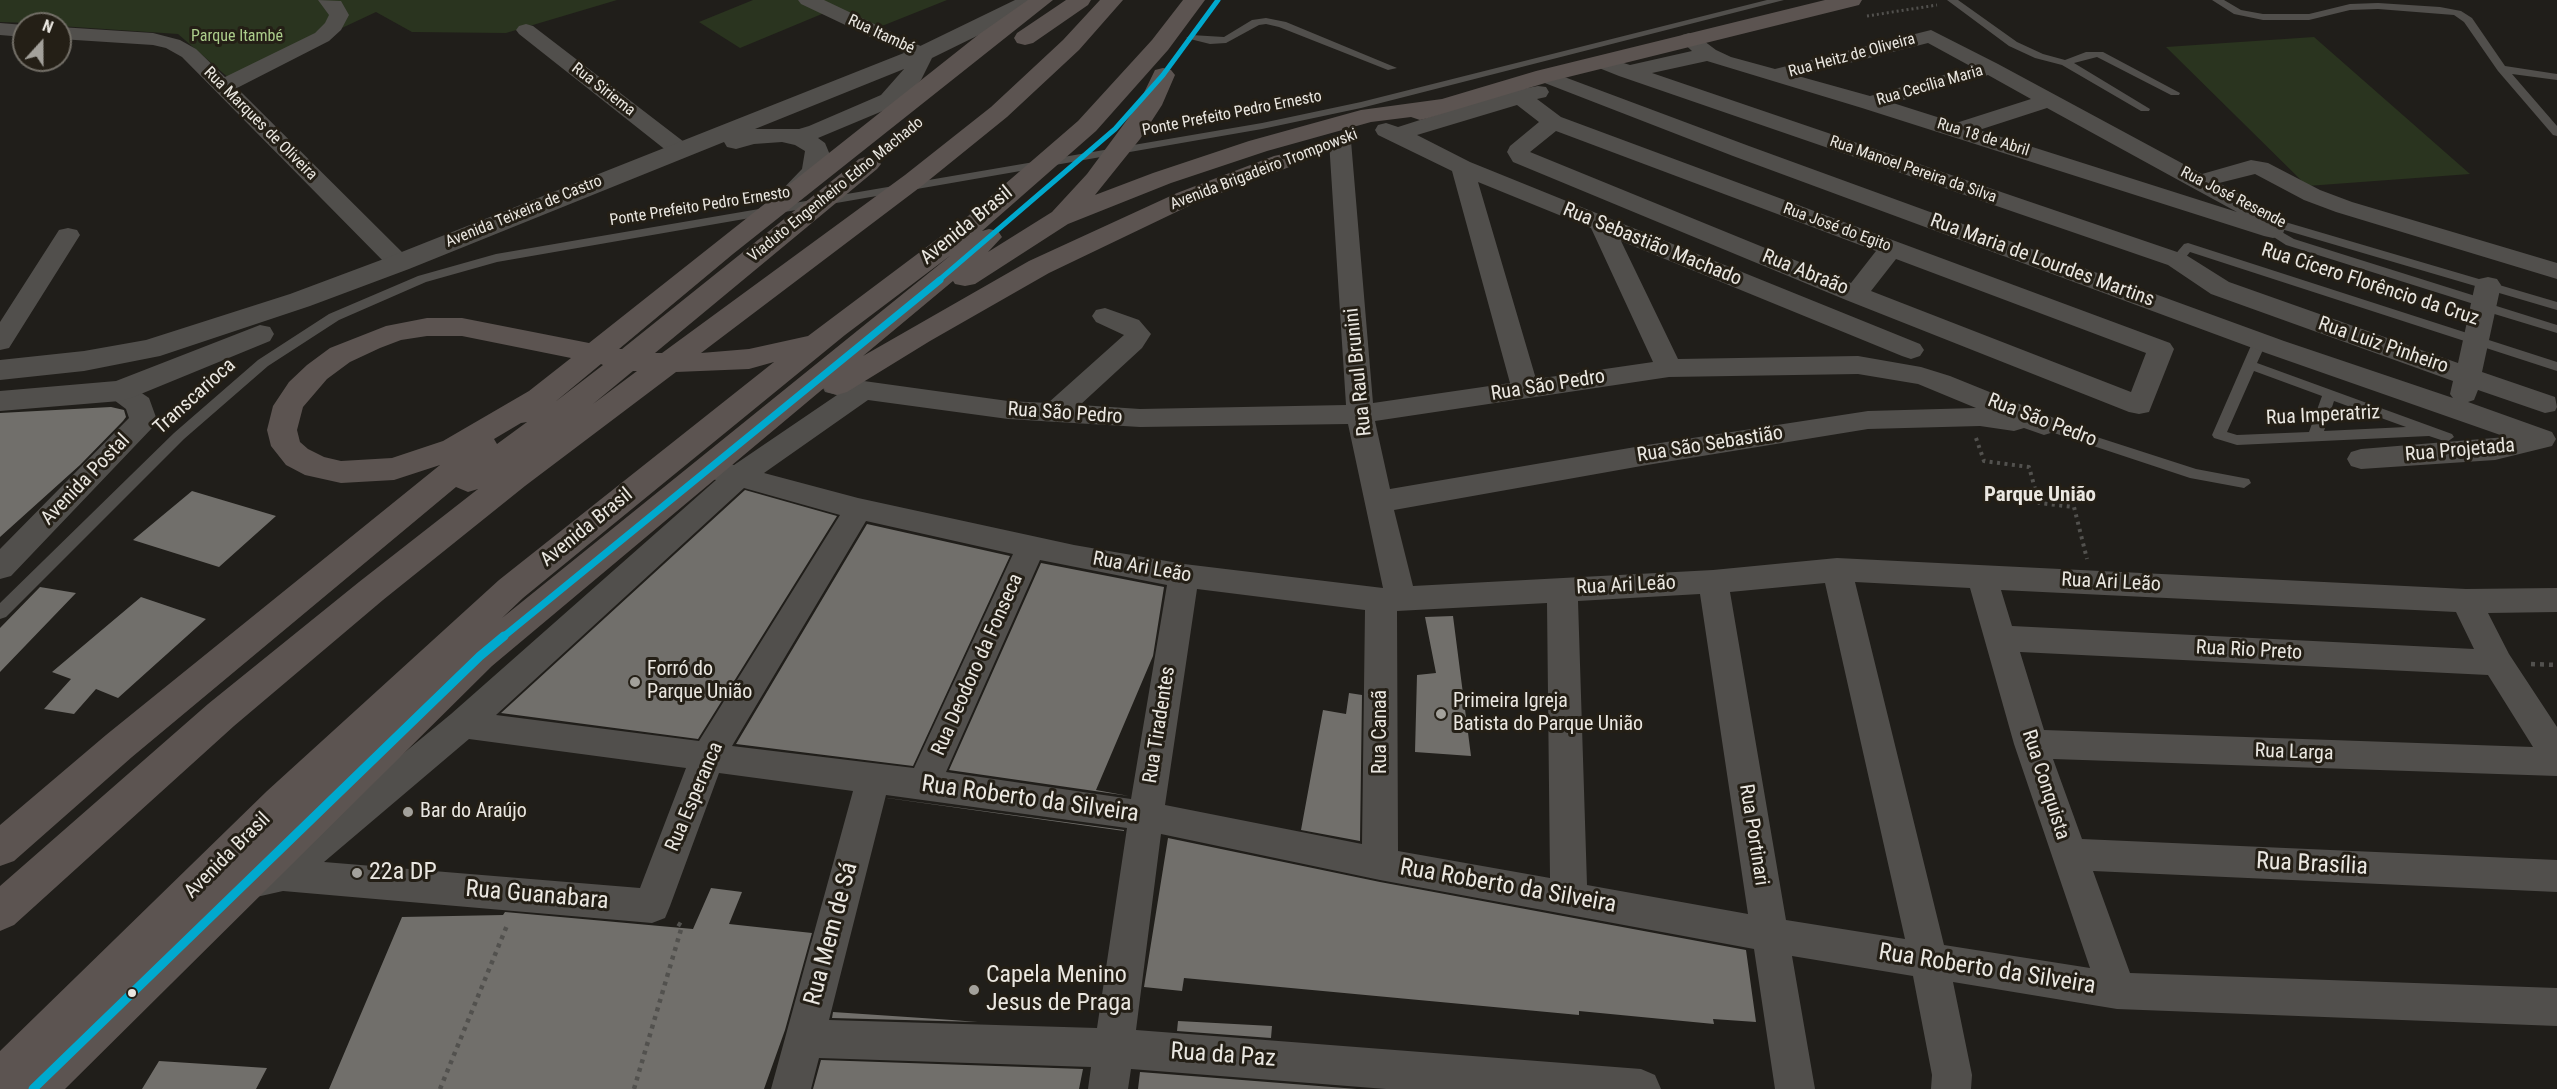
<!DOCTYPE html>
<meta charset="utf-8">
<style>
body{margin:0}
#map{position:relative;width:2557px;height:1089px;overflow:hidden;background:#201e1a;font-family:"Roboto Condensed",sans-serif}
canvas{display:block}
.north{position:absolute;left:12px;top:12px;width:60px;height:60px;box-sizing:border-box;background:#241f16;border:2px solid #736f67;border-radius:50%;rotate:21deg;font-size:16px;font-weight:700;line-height:24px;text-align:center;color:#eae7e1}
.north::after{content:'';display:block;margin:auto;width:21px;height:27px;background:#a3a19b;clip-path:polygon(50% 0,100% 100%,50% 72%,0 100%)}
</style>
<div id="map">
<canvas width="2557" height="1089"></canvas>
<div class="north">N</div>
</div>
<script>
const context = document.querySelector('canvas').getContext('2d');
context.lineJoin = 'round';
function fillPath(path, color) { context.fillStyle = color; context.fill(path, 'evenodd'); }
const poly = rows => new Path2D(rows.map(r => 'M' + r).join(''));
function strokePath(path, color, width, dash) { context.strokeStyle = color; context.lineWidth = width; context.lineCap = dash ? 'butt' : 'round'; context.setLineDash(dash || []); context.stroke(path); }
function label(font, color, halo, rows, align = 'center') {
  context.font = font + ' "Roboto Condensed",sans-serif'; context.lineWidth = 6; context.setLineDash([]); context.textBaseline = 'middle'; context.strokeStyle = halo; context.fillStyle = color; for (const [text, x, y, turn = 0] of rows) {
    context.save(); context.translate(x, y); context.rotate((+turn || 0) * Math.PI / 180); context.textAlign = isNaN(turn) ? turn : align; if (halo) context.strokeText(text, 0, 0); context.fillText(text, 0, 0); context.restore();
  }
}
const green = poly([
 [0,0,617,0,506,33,412,32,376,12,231,80,178,34,60,26,60,24,0,22],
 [753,0,947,0,877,28,829,11,740,48,699,22],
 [2314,37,2470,174,2307,186,2166,47]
]);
const building = poly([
 [111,407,124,410,126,417,123,421,80,465,0,537,0,413],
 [745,490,837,516,698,739,501,713],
 [192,491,276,516,219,567,133,540],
 [867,524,1010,556,913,766,736,744],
 [1041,563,1164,587,1153,656,1096,790,1129,796,949,770],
 [40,587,76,593,0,672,0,628],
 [141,597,206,619,118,698,96,689,74,714,44,709,71,679,52,672],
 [1453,616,1471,756,1415,752,1417,675,1436,673,1425,617],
 [1349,693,1362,695,1360,841,1301,830,1323,710,1346,714],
 [887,798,888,798,1124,830,1124,831],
 [1168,838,1380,882,1746,950,1756,1022,1713,1019,1714,1024,1579,1011,1579,1015,1184,978,1182,991,1144,987],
 [711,888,742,892,729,924,812,933,785,1030,764,1089,329,1089,402,917,503,915,505,912,693,929],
 [833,1012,952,1020,978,1022,832,1018],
 [1178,1021,1272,1026,1271,1038,1177,1031],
 [821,1060,1083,1069,1079,1089,813,1089],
 [159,1061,267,1068,256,1089,142,1089],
 [1140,1072,1357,1089,1138,1089]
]);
const pathFar2 = poly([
 [1867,16,1937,5]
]);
const pathFar1 = poly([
 [1976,438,1984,461,2029,467,2039,503,2074,507,2087,559]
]);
const path = poly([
 [2531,664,2557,665],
 [440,1089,508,923],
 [634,1089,682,926,677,923]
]);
const lane = poly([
 [1767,0,1784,0,1361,108,1262,129,497,262,426,282,339,320,268,366,184,439,6,617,0,619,0,603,174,433,258,360,329,314,418,276,496,254,1262,123,1361,102,1767,0],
 [1947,0,1958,0,2017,42,2043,54,2065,60,2086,52,2103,52,2180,93,2179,95,2171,95,2097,57,2074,63,2150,109,2149,111,2141,111,2062,65,2035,58,2009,46,1947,0],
 [2212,0,2224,0,2241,10,2263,14,2309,14,2350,4,2378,3,2440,7,2461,11,2472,18,2505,66,2557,74,2557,80,2512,74,2557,126,2557,136,2553,135,2498,71,2464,22,2454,15,2378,9,2350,10,2309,20,2263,20,2234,14,2212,0],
 [1266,18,1286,22,1397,68,1388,70,1279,27,1266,24,1259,25,1226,43,1210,44,1186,38,1191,35,1224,37,1252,20,1266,18],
 [2275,219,2557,302,2557,310,2271,226,2271,220,2275,219],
 [2273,227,2294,239,2488,300,2490,304,2557,325,2557,333,2478,309,2477,305,2286,245,2269,234,2267,231,2273,227],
 [2188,243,2557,362,2557,371,2190,252,2181,263,2173,263,2171,260,2173,257,2184,244,2188,243],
 [2260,337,2267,341,2257,363,2452,434,2454,437,2447,442,2429,436,2237,445,2214,438,2212,435,2253,341,2260,337],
 [2254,371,2322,396,2309,432,2237,435,2227,432,2254,371],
 [2334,401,2406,427,2324,431,2334,401],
 [2044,420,2196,469,2249,479,2251,483,2244,488,2190,478,2039,428,2037,425,2044,420]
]);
const street = poly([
 [318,0,341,1,349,15,341,30,329,41,237,88,408,258,411,263,408,268,399,271,390,268,182,57,166,48,153,45,60,39,60,27,153,33,180,40,196,49,225,77,315,33,325,23,329,15,318,0],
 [798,0,824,0,929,50,932,54,929,58,922,60,915,58,801,4,798,0],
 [0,23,24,25,24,37,0,35,0,23],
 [526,24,533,26,688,145,691,150,688,155,680,157,672,155,519,34,516,30,519,26,526,24],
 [1931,30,1998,64,2202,174,2251,160,2268,163,2320,190,2352,202,2557,263,2557,279,2336,212,2304,200,2255,174,2219,183,2283,218,2287,223,2282,236,2273,238,2264,236,1862,108,1707,61,1652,73,2186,255,2229,282,2458,363,2475,285,2479,279,2488,277,2497,279,2501,285,2482,372,2555,397,2557,407,2555,411,2545,413,2478,390,2474,400,2468,402,2552,432,2556,439,2552,446,2495,460,2361,469,2351,466,2347,459,2351,452,2361,449,2506,437,2266,353,1733,156,1537,80,1533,76,1537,72,1544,70,1551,72,1749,146,2284,341,2453,398,2450,394,2453,381,2211,294,2168,265,1619,76,1594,66,1591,62,1594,58,1601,56,1630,65,1692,51,1679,39,1682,35,1689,33,1696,35,1716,50,1731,57,1775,69,1931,30],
 [1928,43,1972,67,1870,96,1798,76,1928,43],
 [1988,75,2031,99,1956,123,1893,103,1988,75],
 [2047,108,2191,187,2237,212,1979,130,2047,108],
 [1538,86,1546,87,1549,92,1546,97,1537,99,1561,117,2170,343,2174,349,2149,412,2139,414,2129,412,1846,300,1513,162,1507,152,1510,146,1539,122,1517,105,1417,135,1470,162,1920,344,1924,350,1920,356,1911,359,1902,356,1621,241,1678,359,1858,356,1921,367,1950,376,2054,418,2058,425,2054,432,2044,435,2024,428,2014,431,1980,426,1868,429,1647,465,1394,510,1413,586,1713,570,1837,558,2466,589,2557,588,2557,612,2488,613,2509,654,2557,727,2557,776,2053,759,2082,839,2557,860,2557,892,2093,871,2130,973,2557,988,2557,1026,2117,1009,1953,982,1972,1075,1971,1089,1931,1089,1932,1075,1913,976,1792,956,1815,1089,1775,1089,1754,949,1380,880,1161,834,1136,1030,1641,1069,1655,1075,1661,1089,1386,1089,1131,1069,1128,1089,1088,1089,1091,1067,819,1058,811,1089,771,1089,853,791,719,773,670,906,665,918,652,923,283,891,243,900,230,896,225,884,230,872,273,861,451,714,716,480,697,475,693,468,697,461,707,458,734,465,837,395,825,392,822,386,825,380,835,377,1008,401,1048,403,1124,335,1096,322,1092,316,1096,310,1105,308,1139,320,1151,334,1142,348,1080,405,1140,409,1346,405,1329,141,1332,136,1340,134,1348,136,1351,141,1373,403,1510,383,1452,171,1378,135,1375,130,1378,125,1386,123,1398,127,1511,91,1538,86],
 [1556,131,1876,251,1851,283,1530,152,1556,131],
 [1478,182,1591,228,1653,362,1536,379,1478,182],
 [1896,259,2146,353,2131,392,1871,291,1896,259],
 [1858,374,1918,384,1976,408,1868,411,1647,445,1390,489,1375,421,1669,377,1858,374],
 [868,400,1008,419,1140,427,1348,424,1383,588,1184,564,1074,545,858,498,764,473,868,400],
 [744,488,840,515,699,741,496,715,744,488],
 [866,521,1013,554,914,768,732,746,866,521],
 [1040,560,1167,585,1131,799,946,772,1040,560],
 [1855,582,1970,588,2014,744,2090,968,1944,945,1855,582],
 [1825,583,1905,939,1786,920,1730,592,1825,583],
 [1197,589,1365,610,1362,844,1165,805,1197,589],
 [2001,590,2456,612,2474,649,2012,626,2001,590],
 [1700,594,1748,914,1587,885,1578,601,1700,594],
 [1547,603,1550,878,1398,851,1397,611,1547,603],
 [2020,652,2488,675,2533,747,2044,730,2020,652],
 [469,739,686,768,640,888,324,862,469,739],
 [886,795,1127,828,1097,1028,829,1020,886,795],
 [68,228,77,230,80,235,9,348,0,350,0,322,59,230,68,228],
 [120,382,130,385,149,398,157,420,153,427,11,576,0,579,0,549,129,418,126,409,110,397,106,391,110,385,120,382]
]);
const secondary = poly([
 [1015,0,1043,0,1040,5,932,58,921,80,897,105,818,138,825,143,830,155,827,171,798,201,789,204,780,201,776,196,802,169,805,151,795,145,782,142,754,144,736,149,727,147,724,142,409,269,310,306,160,356,84,371,0,380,0,360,84,351,146,340,290,294,389,257,914,49,1015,0],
 [904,69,881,95,809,126,799,129,755,129,904,69],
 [260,325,270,327,274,334,270,341,131,398,120,401,0,411,0,391,116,381,260,325]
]);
const highway = poly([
 [1028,0,1053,0,733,254,619,349,622,349,859,159,868,156,877,159,881,164,877,169,655,353,662,353,905,175,991,107,1063,40,1100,0,1123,0,1079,50,1007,117,923,185,701,353,749,349,808,336,968,216,1078,121,1152,40,1183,0,1205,0,1168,50,1096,131,982,231,989,229,998,231,1002,237,988,252,1052,212,1087,174,1138,105,1155,70,1163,68,1171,70,1175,75,1162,105,1140,139,1095,195,1153,173,1249,141,1361,110,1442,99,1536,71,1825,0,1862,0,1859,5,1552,81,1428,118,1420,120,1411,117,1371,122,1267,151,1171,183,1068,224,975,284,965,286,955,284,953,281,863,356,1029,261,1177,193,1274,156,1283,154,1292,156,1295,161,1292,166,1195,203,1049,273,930,341,847,392,837,395,827,392,824,388,492,666,65,1089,0,1089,0,1051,267,791,499,580,774,362,749,369,676,372,525,486,383,600,234,726,14,925,0,931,0,886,208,704,359,582,478,489,468,492,456,487,132,757,14,861,0,866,0,825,106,735,440,465,394,480,341,483,305,475,286,465,271,446,267,430,273,406,289,382,307,365,330,348,386,326,427,318,462,318,589,343,978,35,1028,0],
 [951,255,502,618,523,598,845,335,951,255],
 [427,336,462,336,571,358,529,391,443,441,392,458,341,461,324,457,308,449,300,442,297,430,303,407,327,379,350,362,380,348,401,340,427,336],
 [601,364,603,365,555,402,601,364],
 [633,371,637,371,593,404,633,371],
 [527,422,497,444,494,439,521,423,527,422],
 [1066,0,1091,0,1088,5,1033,43,1025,45,1017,43,1014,38,1017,33,1066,0]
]);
const bus1Far2 = poly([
 [938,281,1115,129,1163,75,1218,0]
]);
const bus1Far1 = poly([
 [503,637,940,280]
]);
const bus1 = poly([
 [33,1089,480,656,504,636]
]);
const markers = [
 [635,682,6,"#a3a19b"],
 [1441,714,6,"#a3a19b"],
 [408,812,6,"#a3a19b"],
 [357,873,6,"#a3a19b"],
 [974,990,6,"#a3a19b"],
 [132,993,5,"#eae7e1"]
];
const farStreetnames = [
 ["Rua Itambé",881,35,25],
 ["Rua Heitz de Oliveira",1852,56,-15],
 ["Rua Cecília Maria",1930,86,-16],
 ["Rua Siriema",603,90,38],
 ["Ponte Prefeito Pedro Ernesto",1232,114,-11],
 ["Rua Marques de Oliveira",260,124,45],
 ["Rua 18 de Abril",1983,138,17],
 ["Avenida Brigadeiro Trompowski",1264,170,-21],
 ["Rua Manoel Pereira da Silva",1913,170,19],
 ["Viaduto Engenheiro Edno Machado",836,190,-39],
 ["Rua José Resende",2233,198,27],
 ["Ponte Prefeito Pedro Ernesto",700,207,-9],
 ["Avenida Teixeira de Castro",524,212,-22],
 ["Rua José do Egito",1837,228,20]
];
const farParknames = [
 ["Parque Itambé",237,37]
];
const streetNames = [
 ["Avenida Brasil",967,226,-39],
 ["Rua Sebastião Machado",1652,245,22],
 ["Rua Maria de Lourdes Martins",2042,261,20],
 ["Rua Abraão",1805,273,22],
 ["Rua Cícero Florêncio da Cruz",2370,285,18],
 ["Rua Luiz Pinheiro",2383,346,19],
 ["Rua Raul Brunini",1359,372,-96],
 ["Rua São Pedro",1548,386,-9],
 ["Transcarioca",195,397,-42],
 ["Rua São Pedro",1065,414,4],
 ["Rua Imperatriz",2323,416,-3],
 ["Rua São Pedro",2042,421,21],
 ["Rua São Sebastião",1710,445,-9],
 ["Rua Projetada",2460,451,-5],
 ["Avenida Postal",86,480,-46],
 ["Avenida Brasil",587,528,-39],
 ["Rua Ari Leão",1142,568,10],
 ["Rua Ari Leão",2111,583,3],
 ["Rua Ari Leão",1626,586,-3],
 ["Rua Rio Preto",2249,651,3],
 ["Rua Deodoro da Fonseca",978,665,-66],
 ["Rua Tiradentes",1160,725,-81],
 ["Rua Canaã",1381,732,-90],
 ["Rua Larga",2294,753,2],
 ["Rua Conquista",2045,785,72],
 ["Rua Esperanca",695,797,-67],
 ["Rua Portinari",1753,835,81],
 ["Avenida Brasil",228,856,-45]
];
const poiNames = [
 ["Forró do",647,670],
 ["Parque União",647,693],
 ["Primeira Igreja",1453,702],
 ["Batista do Parque União",1453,725],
 ["Bar do Araújo",420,812]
];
const neighbourhoodNames = [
 ["Parque União",2040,496]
];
const nearStreetnames = [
 ["Rua Roberto da Silveira",1030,800,8],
 ["Rua Brasília",2312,865,3],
 ["Rua Roberto da Silveira",1508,887,10],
 ["Rua Guanabara",537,896,5],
 ["Rua Mem de Sá",832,934,-75],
 ["Rua Roberto da Silveira",1987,970,9],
 ["Rua da Paz",1223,1056,4]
];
const nearPoinames = [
 ["22a DP",369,873],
 ["Capela Menino",986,976],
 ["Jesus de Praga",986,1004]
];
fillPath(green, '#2a341f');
fillPath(building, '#716f6b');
strokePath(pathFar2, '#52514e', 3, [2, 3]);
strokePath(pathFar1, '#52514e', 4, [3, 4.5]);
strokePath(path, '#52514e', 4.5, [4, 5]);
fillPath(lane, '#514f4c');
fillPath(street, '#514f4c');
fillPath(secondary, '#514f4c');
fillPath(highway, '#5c5451');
strokePath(bus1Far2, '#00a9ce', 5);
strokePath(bus1Far1, '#00a9ce', 7);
strokePath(bus1, '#00a9ce', 9);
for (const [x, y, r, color] of markers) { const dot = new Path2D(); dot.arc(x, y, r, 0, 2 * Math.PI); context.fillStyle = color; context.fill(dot); strokePath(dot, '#241f16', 2); }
label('16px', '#eae7e1', '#241f16', farStreetnames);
label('16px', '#accd8b', '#241f16', farParknames);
label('20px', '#eae7e1', '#241f16', streetNames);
label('20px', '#eae7e1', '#241f16', poiNames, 'left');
label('bold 21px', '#eae7e1', '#241f16', neighbourhoodNames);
label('24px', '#eae7e1', '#241f16', nearStreetnames);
label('24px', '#eae7e1', '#241f16', nearPoinames, 'left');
</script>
